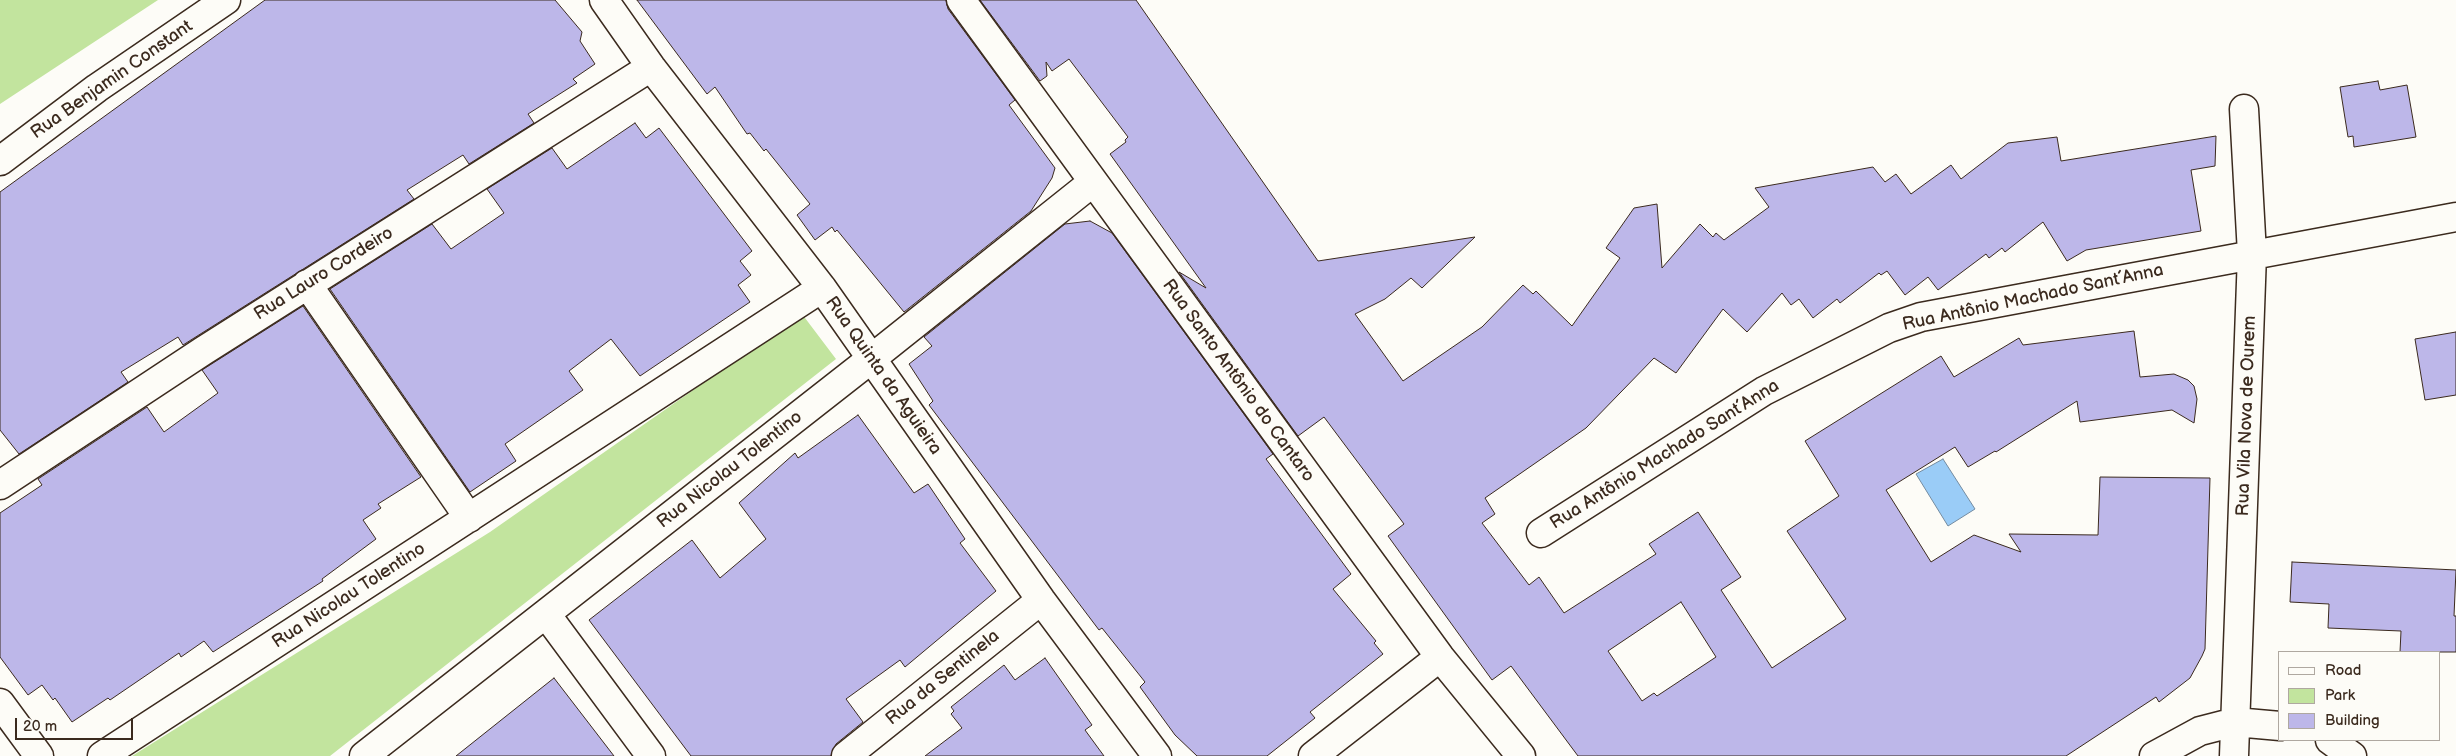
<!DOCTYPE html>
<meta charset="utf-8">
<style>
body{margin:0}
#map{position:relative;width:2456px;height:756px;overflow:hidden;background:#fdfcf7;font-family:"Balsamiq Sans",sans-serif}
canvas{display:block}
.legend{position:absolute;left:2278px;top:651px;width:162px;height:90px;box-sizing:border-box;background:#fdfcf7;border:1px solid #afa8a0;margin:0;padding:6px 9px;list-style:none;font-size:15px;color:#3b2a1e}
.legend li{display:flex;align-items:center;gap:10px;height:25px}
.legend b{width:25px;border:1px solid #afa8a0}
.scale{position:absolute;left:15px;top:718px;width:118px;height:22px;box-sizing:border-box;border:2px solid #3b2a1e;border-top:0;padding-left:6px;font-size:15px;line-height:18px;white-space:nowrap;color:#3b2a1e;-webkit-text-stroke:4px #fdfcf7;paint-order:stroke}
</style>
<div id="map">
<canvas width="2456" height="756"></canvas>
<ul class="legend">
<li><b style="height:6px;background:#fdfcf7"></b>Road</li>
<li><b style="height:14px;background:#c2e49e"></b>Park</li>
<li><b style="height:14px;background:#bdb7e9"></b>Building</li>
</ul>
<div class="scale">20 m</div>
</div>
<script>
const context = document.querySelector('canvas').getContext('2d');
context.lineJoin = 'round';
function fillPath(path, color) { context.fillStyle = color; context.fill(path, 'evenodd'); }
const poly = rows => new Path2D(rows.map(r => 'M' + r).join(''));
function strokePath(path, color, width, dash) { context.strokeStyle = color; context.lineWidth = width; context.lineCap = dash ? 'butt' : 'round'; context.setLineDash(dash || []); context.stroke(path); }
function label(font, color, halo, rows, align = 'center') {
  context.font = font + ' "Balsamiq Sans",sans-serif'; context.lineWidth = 4; context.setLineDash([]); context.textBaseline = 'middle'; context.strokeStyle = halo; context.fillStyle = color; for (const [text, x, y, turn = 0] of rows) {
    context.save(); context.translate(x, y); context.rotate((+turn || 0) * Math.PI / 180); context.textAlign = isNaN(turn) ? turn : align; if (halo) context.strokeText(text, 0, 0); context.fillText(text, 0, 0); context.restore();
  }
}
const green = poly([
 [0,0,158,0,0,104],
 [802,314,836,359,330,756,132,756,490,532]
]);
const water = poly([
 [1943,459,1975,509,1948,526,1916,474,1943,459]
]);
const building = poly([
 [265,0,555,0,582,32,580,41,595,64,573,79,577,83,528,114,534,123,469,164,463,155,407,190,414,199,183,345,178,337,121,372,128,382,19,454,0,430,0,192,265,0],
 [637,0,946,0,948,9,1015,100,1009,105,1055,168,1052,178,1031,211,904,312,837,230,835,232,832,227,815,240,797,215,810,204,766,149,764,151,750,133,747,134,715,87,707,94,637,0],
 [980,0,1136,0,1318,261,1475,237,1422,288,1411,278,1385,299,1355,314,1403,381,1482,327,1523,285,1533,294,1536,291,1572,326,1620,258,1606,248,1634,208,1657,204,1662,268,1700,224,1713,237,1716,233,1724,240,1769,207,1755,188,1873,167,1885,182,1896,174,1911,194,1951,165,1961,179,2008,143,2057,137,2061,161,2216,136,2215,166,2191,170,2201,231,2086,250,2067,261,2043,222,2005,252,2002,248,1989,258,1986,254,1938,290,1928,277,1905,295,1887,271,1881,275,1879,273,1840,303,1837,299,1813,318,1799,299,1791,305,1782,293,1747,332,1723,309,1676,373,1654,358,1586,428,1485,498,1495,514,1482,523,1529,585,1539,577,1564,613,1656,554,1649,544,1698,512,1741,577,1721,590,1772,668,1846,619,1787,531,1839,496,1805,441,1941,356,1954,377,2019,338,2023,345,2134,331,2140,377,2174,374,2188,380,2194,386,2197,399,2194,423,2172,410,2080,422,2077,401,1996,452,1995,451,1968,467,1955,447,1886,490,1931,562,1974,535,2021,552,2009,534,2098,535,2100,477,2210,478,2205,649,2202,656,2190,678,2159,702,2156,697,2066,756,1578,756,1511,666,1492,680,1388,536,1404,524,1324,417,1298,436,1179,272,1206,288,1110,154,1126,142,1125,140,1128,137,1069,59,1052,71,1046,62,1047,76,1040,81,980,0],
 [1681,602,1716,657,1657,696,1654,693,1642,701,1608,651,1681,602],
 [2378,81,2380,90,2407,85,2416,137,2354,147,2353,136,2348,137,2340,87,2378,81],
 [635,123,646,138,659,128,752,251,740,261,751,275,738,285,750,302,640,376,611,339,569,371,583,390,505,444,516,461,470,492,330,289,432,224,451,249,504,213,487,189,552,148,567,169,635,123],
 [1090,221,1112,233,1273,454,1266,459,1351,574,1333,589,1376,641,1374,643,1383,654,1310,712,1315,718,1267,756,1197,756,1175,735,1140,687,1145,682,1102,628,1099,630,929,405,933,401,909,364,932,346,924,337,1065,224,1090,221],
 [303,306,421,477,378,504,381,508,363,520,376,539,322,579,323,581,213,652,204,641,181,657,179,653,110,700,108,698,72,722,55,698,53,700,42,685,28,695,0,657,0,513,42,485,38,479,147,407,164,432,218,393,202,370,303,306],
 [2456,332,2456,395,2425,400,2415,339,2456,332],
 [858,415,914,493,928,484,965,539,960,543,996,591,905,667,900,660,846,699,863,722,836,744,831,756,691,756,589,620,692,540,720,578,766,539,739,503,795,453,798,458,858,415],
 [2292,562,2456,570,2454,616,2456,616,2456,652,2400,652,2401,631,2328,628,2329,604,2290,602,2292,562],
 [1045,658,1092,725,1085,730,1104,756,925,756,962,728,951,714,954,711,951,707,1004,665,1015,680,1045,658],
 [554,678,614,756,456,756,554,678]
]);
const minor = poly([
 [604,0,651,67,822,288,1041,600,1157,756],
 [961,0,1440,657,1521,756],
 [0,161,97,88,226,0],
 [307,284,469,518],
 [0,485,203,351,651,67],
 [1541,533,1764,391,1889,328,1921,317,2456,217],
 [546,614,651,756],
 [0,703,39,756],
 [2330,740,2352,756],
 [102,756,822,288],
 [364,756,871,359,1093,182],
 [846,756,1041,600],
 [1313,756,1440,657],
 [2154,756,2200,731,2235,722,2280,726],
 [2234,756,2252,254,2244,109]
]);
const streetNames = [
 ["Rua Benjamin Constant",112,80,-35],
 ["Rua Lauro Cordeiro",324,274,-32],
 ["Rua Antônio Machado Sant´Anna",2033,298,-12],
 ["Rua Quinta da Aguieira",883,376,55],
 ["Rua Santo Antônio do Cantaro",1238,381,54],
 ["Rua Vila Nova de Ourem",2247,416,-88],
 ["Rua Antônio Machado Sant´Anna",1665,455,-32],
 ["Rua Nicolau Tolentino",730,470,-38],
 ["Rua Nicolau Tolentino",349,596,-33],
 ["Rua da Sentinela",943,678,-39]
];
fillPath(green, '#c2e49e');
fillPath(water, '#9accf7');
strokePath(water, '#748ba0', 1);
fillPath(building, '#bdb7e9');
strokePath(building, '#3b2a1e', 1);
strokePath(minor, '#3b2a1e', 31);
strokePath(minor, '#fdfcf7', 28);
label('18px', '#3b2a1e', '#fdfcf7', streetNames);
</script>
